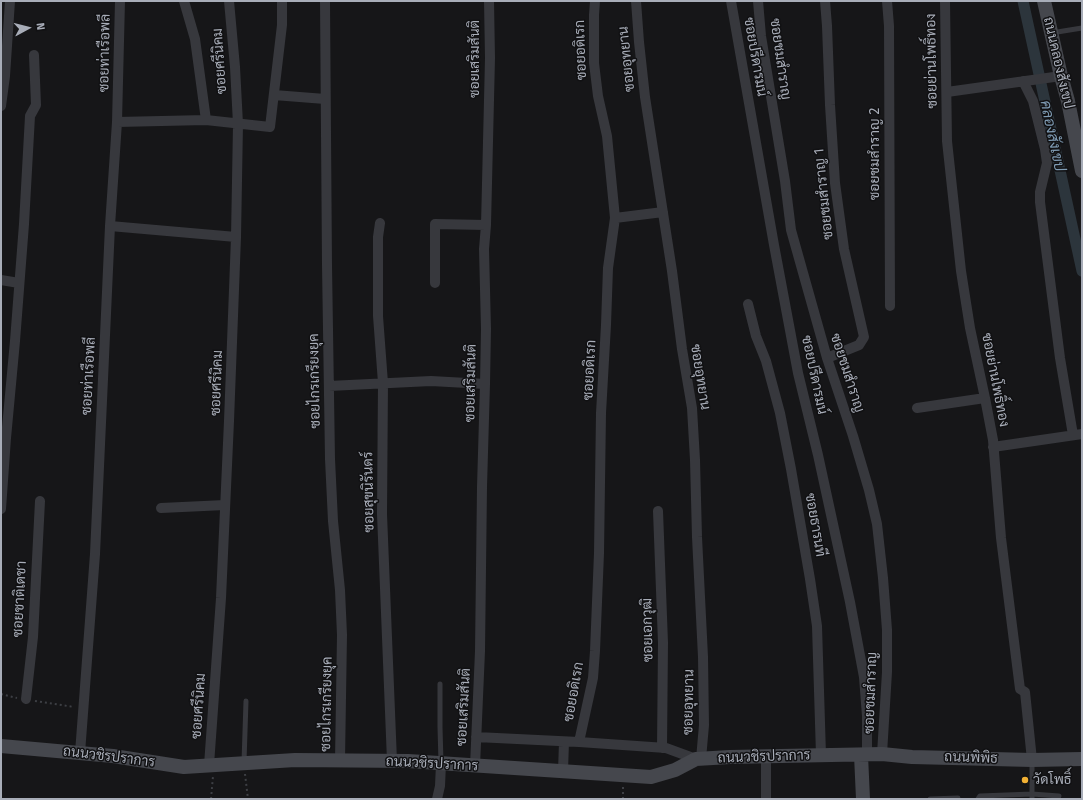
<!DOCTYPE html>
<meta charset="utf-8">
<style>
body{margin:0}
#map{position:relative;width:1083px;height:800px;overflow:hidden;background:#161618;font-family:"Fira Sans",sans-serif}
canvas{display:block}
.frame{position:absolute;inset:0;border:2px solid #a8adb8;pointer-events:none}
.north{position:absolute;left:8px;top:8px;width:40px;height:40px;-webkit-text-stroke:3px #111113;paint-order:stroke;rotate:83deg;font-size:11px;font-weight:700;line-height:16px;text-align:center;color:#a8adb8}
.north::after{content:'';display:block;margin:auto;width:14px;height:18px;background:#a8adb8;clip-path:polygon(50% 0,100% 100%,50% 72%,0 100%)}
</style>
<div id="map">
<canvas width="1083" height="800"></canvas>
<div class="frame"></div>
<div class="north">N</div>
</div>
<script>
const context = document.querySelector('canvas').getContext('2d');
context.lineJoin = 'round';
const poly = rows => new Path2D(rows.map(r => 'M' + r).join(''));
function strokePath(path, color, width, dash) { context.strokeStyle = color; context.lineWidth = width; context.lineCap = dash ? 'butt' : 'round'; context.setLineDash(dash || []); context.stroke(path); }
function label(font, color, halo, rows, align = 'center') {
  context.font = font + ' "Fira Sans",Sarabun,sans-serif'; context.lineWidth = 3; context.setLineDash([]); context.textBaseline = 'middle'; context.strokeStyle = halo; context.fillStyle = color; for (const [text, x, y, turn = 0] of rows) {
    context.save(); context.translate(x, y); context.rotate((+turn || 0) * Math.PI / 180); context.textAlign = isNaN(turn) ? turn : align; if (halo) context.strokeText(text, 0, 0); context.fillText(text, 0, 0); context.restore();
  }
}
const canal = poly([
 [1023,1,1082,271]
]);
const path = poly([
 [1,694,17,698],
 [35,701,74,707],
 [245,774,248,799],
 [211,799,213,776],
 [623,799,623,786]
]);
const lane = poly([
 [1051,33,1082,28],
 [440,684,440,727,441,763],
 [244,762,246,701],
 [930,799,958,798],
 [978,799,980,796,1032,794,1059,796],
 [1032,799,1032,761]
]);
const street = poly([
 [184,1,195,39,206,120],
 [325,1,327,265,330,459,333,521,340,590,342,635,340,760],
 [636,1,639,42,645,97,672,271,682,349,692,408,695,460,697,537,703,657,704,725,701,759],
 [731,1,774,245,798,373,818,455,850,602,864,677,867,716,867,755],
 [758,1,761,36,785,181,791,230,827,358,853,436,869,490,877,524,883,578,887,630,887,672,882,754],
 [825,1,827,26,830,105,835,183,844,249,864,337,859,345,827,358],
 [887,1,889,26,890,306],
 [945,1,947,141,961,271,970,328,985,398,993,440,1001,538,1020,689,1025,692,1032,760],
 [1023,81,1033,101,1045,149,1047,163,1040,192,1040,202,1060,358,1073,435],
 [947,92,1061,76],
 [274,95,325,99],
 [1,106,5,76,10,1],
 [117,122,206,120,270,127,282,25,282,1],
 [615,218,663,212],
 [380,223,378,237,378,316,383,383,382,514,392,761],
 [110,226,236,237],
 [1,280,19,283],
 [435,283,435,224,486,225],
 [748,304,756,336,766,361,780,413,791,469,810,579,817,626,821,755],
 [329,386,431,381,485,384],
 [917,408,985,398],
 [993,447,1082,434],
 [161,508,225,505],
 [1,509,6,438,15,341,24,224,30,116,36,105,34,55],
 [658,511,663,643,662,748],
 [26,699,33,637,40,501],
 [476,737,579,742,666,748,696,759],
 [579,742,593,678,595,651,599,553,601,413,606,325,608,268,615,218,607,136,598,96,594,63,594,15,595,1],
 [80,753,95,554,110,226,117,122,120,1],
 [766,756,766,799],
 [209,765,221,598,229,421,236,237,238,124,235,67,229,1],
 [475,766,480,651,482,487,485,384,486,329,484,249,486,225,490,58,489,1],
 [563,771,564,742],
 [437,799,440,786,441,764]
]);
const secondary = poly([
 [1044,1,1061,76,1068,101,1082,171],
 [1,746,113,756,184,767,295,760,408,761,651,777,675,770,696,759,730,757,882,754,912,757,1032,760,1082,759],
 [861,755,863,799]
]);
const markers = [
 [1025,780,4,"#f2b134"]
];
const streetNames = [
 ["ซอยอดิเรก",581,50,-92],
 ["ซอยท่าเรือพลี",105,53,-89],
 ["ซอยปรีดารมน์",755,57,80],
 ["ซอยเสริมสันติ",475,59,-90],
 ["ซอยอุทยาน",627,59,-96],
 ["ซอยชมสำราญ",780,59,82],
 ["ซอยศรีนิคม",220,61,-94],
 ["ซอยย่านโพธิ์ทอง",932,61,-91],
 ["ถนนคลองสังเขป",1058,63,77],
 ["ซอยชมสำราญ 2",875,154,-90],
 ["ซอยชมสำราญ 1",824,194,-96],
 ["ซอยอดิเรก",590,370,-87],
 ["ซอยชมสำราญ",847,373,72],
 ["ซอยปรีดารมน์",814,375,78],
 ["ซอยท่าเรือพลี",89,376,-87],
 ["ซอยอุทยาน",700,377,81],
 ["ซอยย่านโพธิ์ทอง",995,380,79],
 ["ซอยไกรเกรียงยุค",315,381,-91],
 ["ซอยศรีนิคม",217,383,-88],
 ["ซอยเสริมสันติ",471,383,-89],
 ["ซอยสุขนิรันดร์",369,492,-91],
 ["ซอยธารนที",815,525,80],
 ["ซอยชาติเดชา",20,599,-87],
 ["ซอยเอกวุฒิ",648,630,-91],
 ["ซอยอดิเรก",574,692,-80],
 ["ซอยชมสำราญ",871,693,-88],
 ["ซอยอุทยาน",689,702,-89],
 ["ซอยไกรเกรียงยุค",327,704,-89],
 ["ซอยศรีนิคม",199,706,-86],
 ["ซอยเสริมสันติ",464,707,-87],
 ["ถนนวชิรปราการ",109,757,7],
 ["ถนนวชิรปราการ",764,757,-2],
 ["ถนนพิพิธ",971,758,2],
 ["ถนนวชิรปราการ",432,764,3]
];
const poiNames = [
 ["วัดโพธิ์",1033,780]
];
const waterNames = [
 ["คลองสังเขป",1052,136,78]
];
strokePath(canal, '#2c353c', 11);
strokePath(path, '#3d3f44', 2, [2, 3]);
strokePath(lane, '#37383d', 5);
strokePath(street, '#37383d', 10);
strokePath(secondary, '#45474d', 14);
for (const [x, y, r, color] of markers) { const dot = new Path2D(); dot.arc(x, y, r, 0, 2 * Math.PI); context.fillStyle = color; context.fill(dot); strokePath(dot, '#111113', 1.5); }
label('14px', '#a8adb8', '#111113', streetNames);
label('14px', '#a8adb8', '#111113', poiNames, 'left');
label('italic 15px', '#7f9bb3', '#111113', waterNames);
</script>
